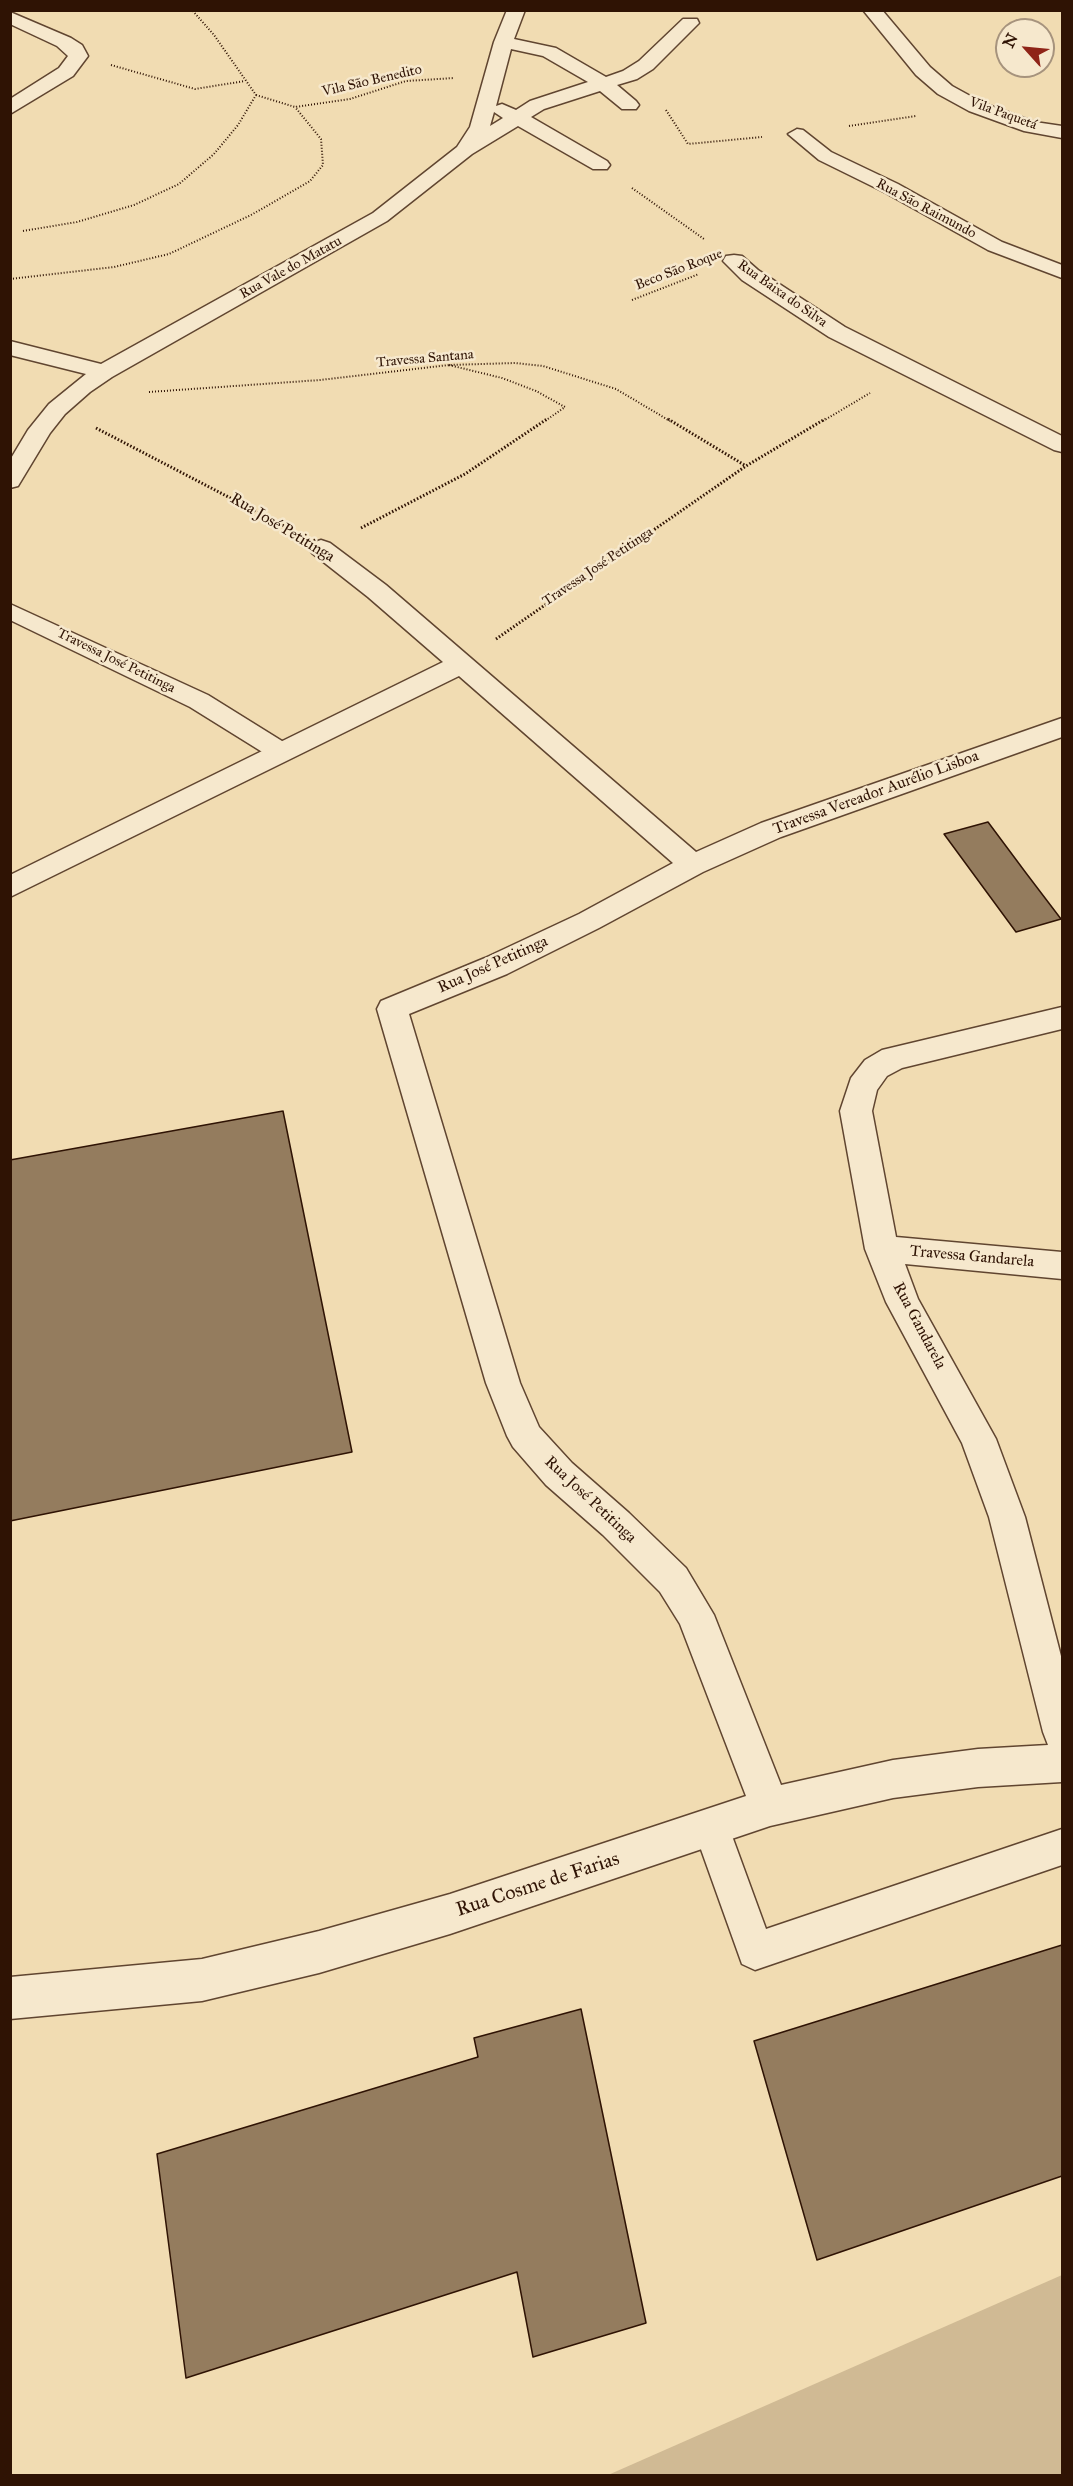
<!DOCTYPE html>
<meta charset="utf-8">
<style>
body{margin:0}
#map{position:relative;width:1073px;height:2486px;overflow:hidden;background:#f1dcb2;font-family:"IM FELL Great Primer",serif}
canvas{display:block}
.frame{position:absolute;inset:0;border:12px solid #2f1304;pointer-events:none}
.north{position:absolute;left:995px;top:18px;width:60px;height:60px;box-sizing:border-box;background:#f6e8cd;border:2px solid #a6937d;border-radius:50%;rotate:297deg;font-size:16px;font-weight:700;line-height:24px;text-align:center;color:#2f1304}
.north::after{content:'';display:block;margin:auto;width:21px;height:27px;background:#8f2418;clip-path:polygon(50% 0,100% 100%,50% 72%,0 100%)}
</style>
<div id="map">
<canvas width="1073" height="2486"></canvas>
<div class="frame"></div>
<div class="north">N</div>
</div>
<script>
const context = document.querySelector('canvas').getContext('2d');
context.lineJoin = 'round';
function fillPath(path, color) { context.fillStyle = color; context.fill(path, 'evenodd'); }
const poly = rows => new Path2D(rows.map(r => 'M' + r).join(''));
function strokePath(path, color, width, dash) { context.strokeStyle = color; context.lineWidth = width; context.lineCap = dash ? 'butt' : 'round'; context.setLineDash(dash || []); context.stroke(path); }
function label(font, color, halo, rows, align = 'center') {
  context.font = font + ' "IM FELL Great Primer",serif'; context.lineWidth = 5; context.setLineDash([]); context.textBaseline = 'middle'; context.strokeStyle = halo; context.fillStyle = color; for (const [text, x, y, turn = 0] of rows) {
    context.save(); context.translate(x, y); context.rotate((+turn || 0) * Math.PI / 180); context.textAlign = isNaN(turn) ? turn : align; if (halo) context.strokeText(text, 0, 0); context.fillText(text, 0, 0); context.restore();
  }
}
const green = poly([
 [1062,2275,1062,2475,608,2475]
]);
const building = poly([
 [988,822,1026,873,1061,919,1016,932,944,834,988,822],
 [283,1111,352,1452,10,1521,10,1160,283,1111],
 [1062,1945,1062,2176,817,2260,754,2041,1062,1945],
 [581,2009,646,2323,533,2357,517,2272,186,2378,157,2154,478,2057,474,2038,581,2009]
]);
const pathFar1 = poly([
 [111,65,195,89,245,81],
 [256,95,295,107,350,99,406,81,454,78],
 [666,110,688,144,762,137],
 [849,126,916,116],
 [632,188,704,239],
 [23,231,77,222,134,205,179,184,214,154,238,125,256,95,214,35,192,10],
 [10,279,114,267,169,254,251,215,310,181,323,165,321,139,295,107],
 [632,300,699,274],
 [449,365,502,378,536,391,565,407,545,421],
 [149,392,320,380,449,365,515,363,543,366,616,389,670,421],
 [823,421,870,393]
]);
const path = poly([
 [668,419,746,466],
 [96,428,286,527],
 [361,528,465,474,547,419],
 [496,639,746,466,825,419]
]);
const service = poly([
 [797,129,803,130,831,152,898,184,1002,242,1062,265,1062,278,988,250,884,192,819,160,788,134,797,129],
 [10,604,208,695,290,746,293,752,290,758,281,760,272,758,190,707,10,620,10,604],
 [711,1809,724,1814,766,1929,1062,1829,1062,1865,755,1970,742,1964,693,1827,698,1814,711,1809]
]);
const minor = poly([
 [507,10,525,10,514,39,556,48,606,77,623,71,639,61,683,19,697,19,699,23,653,69,637,79,617,85,636,101,639,105,636,109,622,109,600,91,544,109,531,117,607,161,610,165,607,169,593,169,518,126,472,154,387,221,112,377,90,392,65,414,50,433,18,486,10,488,10,460,28,430,49,404,86,374,10,355,10,341,101,364,373,213,457,147,470,127,494,42,507,10],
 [511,49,543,56,588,82,530,101,516,110,502,104,496,106,511,49],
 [494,112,503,118,490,126,494,112],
 [863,10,882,10,930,67,952,86,983,103,1035,122,1062,126,1062,138,1024,131,969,111,938,94,916,75,863,10],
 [10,12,71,38,82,45,88,56,73,76,10,114,10,99,59,68,68,56,57,46,10,24,10,12],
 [734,255,742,256,758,270,845,327,1062,436,1062,452,1054,450,829,337,742,280,723,261,726,256,734,255],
 [321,540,330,543,386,585,696,852,761,823,1062,718,1062,737,781,837,703,872,599,928,507,974,409,1014,520,1383,539,1427,572,1463,629,1513,686,1568,714,1615,781,1785,893,1760,978,1749,1048,1745,1043,1732,989,1517,962,1443,886,1302,865,1249,840,1111,851,1078,865,1060,882,1050,1062,1007,1062,1029,902,1068,887,1076,877,1090,872,1111,896,1237,1062,1252,1062,1279,905,1264,918,1299,996,1439,1025,1517,1062,1660,1062,1782,978,1787,893,1798,770,1826,450,1934,319,1973,202,2001,10,2019,10,1977,202,1959,319,1931,450,1894,746,1796,680,1624,660,1592,603,1535,546,1485,513,1447,507,1436,486,1383,377,1009,381,1001,485,958,579,914,673,863,459,676,10,897,10,875,443,662,368,597,312,553,309,548,312,543,321,540]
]);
const farStreetnames = [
 ["Vila São Benedito",372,81,-13],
 ["Vila Paquetá",1003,114,20],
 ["Rua São Raimundo",926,209,28],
 ["Rua Vale do Matatu",291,268,-29],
 ["Beco São Roque",679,270,-21],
 ["Rua Baixa do Silva",782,294,35],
 ["Travessa Santana",425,359,-5],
 ["Travessa José Petitinga",598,567,-34],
 ["Travessa José Petitinga",116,661,26]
];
const streetNames = [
 ["Rua José Petitinga",282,528,31],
 ["Travessa Vereador Aurélio Lisboa",876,793,-20],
 ["Rua José Petitinga",493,965,-24],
 ["Travessa Gandarela",972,1257,5],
 ["Rua Gandarela",919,1326,62],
 ["Rua José Petitinga",590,1500,43]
];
const nearStreetnames = [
 ["Rua Cosme de Farias",538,1885,-18]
];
fillPath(green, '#d0ba94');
fillPath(building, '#947c5e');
strokePath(building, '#2f1304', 1.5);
strokePath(service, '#604530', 3);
strokePath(minor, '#604530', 3);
strokePath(pathFar1, '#2f1304', 2, [1, 2]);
strokePath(path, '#2f1304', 3, [1.5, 2]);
fillPath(service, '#f6e8cd');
fillPath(minor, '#f6e8cd');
label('14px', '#2f1304', '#f6e8cd', farStreetnames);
label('16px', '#2f1304', '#f6e8cd', streetNames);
label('20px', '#2f1304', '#f6e8cd', nearStreetnames);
</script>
